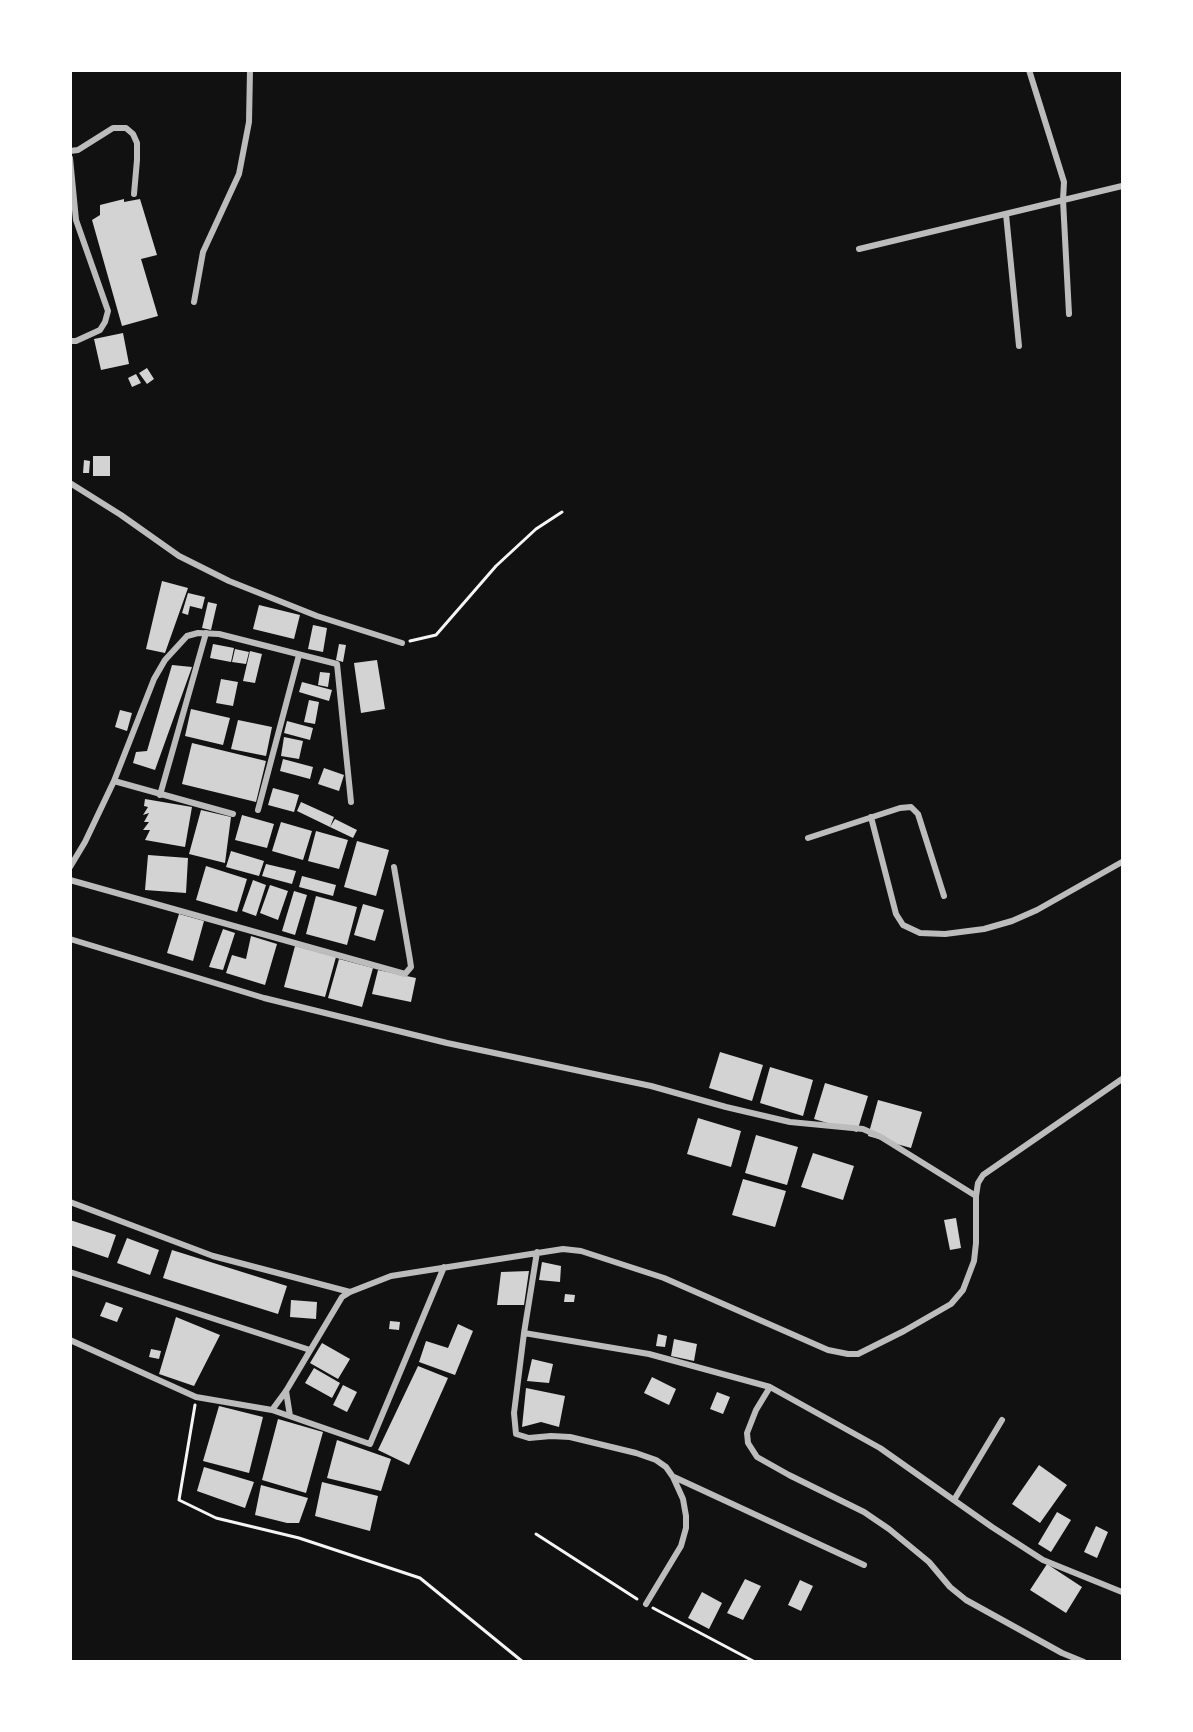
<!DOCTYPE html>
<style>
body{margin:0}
#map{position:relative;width:1193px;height:1732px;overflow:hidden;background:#111;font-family:Mulish,sans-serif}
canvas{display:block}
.frame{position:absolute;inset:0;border:72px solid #fff;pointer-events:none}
</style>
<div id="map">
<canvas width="1193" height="1732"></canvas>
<div class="frame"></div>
</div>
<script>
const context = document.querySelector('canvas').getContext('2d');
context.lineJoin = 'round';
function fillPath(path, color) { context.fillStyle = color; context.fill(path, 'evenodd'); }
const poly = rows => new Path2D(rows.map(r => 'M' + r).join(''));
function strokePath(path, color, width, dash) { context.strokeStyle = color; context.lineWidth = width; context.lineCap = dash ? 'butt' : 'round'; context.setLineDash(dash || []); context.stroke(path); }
const building = poly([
 [124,199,124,202,140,199,157,255,141,259,158,316,122,326,92,220,100,215,100,205],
 [123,333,129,364,101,370,94,339],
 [147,368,154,379,147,384,139,373],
 [136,374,141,383,132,387,128,378],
 [93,456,110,456,110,476,93,476],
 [84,460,90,461,89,473,83,473],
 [162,581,188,588,165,653,146,649],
 [188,593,205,597,202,609,190,606,188,615,182,613],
 [208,602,217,604,211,630,202,628],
 [259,605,300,615,294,639,253,629],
 [313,625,327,628,323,652,308,649],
 [213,644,234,648,231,662,210,658],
 [339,644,346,645,343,662,336,660],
 [235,649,249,652,246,664,232,662],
 [250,651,262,654,255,683,243,681],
 [377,660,385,709,361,713,354,663],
 [172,665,192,667,155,770,133,763,136,752,147,751],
 [320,672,330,673,328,687,318,685],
 [221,679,238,682,233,706,216,703],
 [302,682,332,690,329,701,299,692],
 [309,700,319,702,315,724,304,722],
 [191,709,230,718,223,745,185,736],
 [120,710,132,713,127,731,115,727],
 [238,720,272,727,266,756,231,749],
 [287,721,313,728,310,740,284,733],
 [284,737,303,741,299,759,281,756],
 [192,743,266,761,256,802,182,784],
 [283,759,313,767,310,779,280,771],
 [324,768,344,775,339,791,318,784],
 [273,788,299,795,294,812,268,805],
 [145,799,192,807,185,847,145,840,150,830,143,830,149,822,144,822,149,813,143,815,148,807,144,806],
 [301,802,334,817,330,827,297,811],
 [201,810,231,817,225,863,189,854],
 [242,815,274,824,267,848,235,840],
 [335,819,357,830,353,838,330,827],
 [281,822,312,831,303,860,272,851],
 [316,831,348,840,339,869,308,861],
 [357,841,389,850,376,896,344,887],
 [231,851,264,861,259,876,226,867],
 [148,855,188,858,186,893,145,890],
 [266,864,296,871,292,884,262,876],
 [206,866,247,879,237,912,196,900],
 [302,876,336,885,333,896,299,887],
 [253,880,266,885,256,916,242,911],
 [270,885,288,891,278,920,260,913],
 [294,891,307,895,295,935,282,931],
 [316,896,357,907,347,945,306,934],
 [363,904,384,910,375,941,354,935],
 [179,914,204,921,193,961,167,953],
 [223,929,235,933,223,970,209,967],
 [251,936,277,944,265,985,226,973,232,955,246,959],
 [295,946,336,957,325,997,284,987],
 [339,959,373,968,362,1007,328,998],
 [378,970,416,978,411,1002,372,994],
 [720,1052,763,1065,752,1101,709,1088],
 [770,1067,813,1080,803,1116,760,1103],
 [825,1083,868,1096,857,1132,814,1119],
 [878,1100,922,1112,911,1148,868,1136],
 [698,1118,741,1131,731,1167,687,1154],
 [756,1135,798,1147,787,1185,745,1173],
 [813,1153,854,1166,843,1200,801,1187],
 [743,1179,786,1191,775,1227,732,1215],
 [956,1218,961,1248,950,1250,944,1220],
 [70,1220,116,1235,108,1258,70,1245],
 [127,1238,159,1250,150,1275,117,1263],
 [172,1250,287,1286,278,1314,163,1278],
 [542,1262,561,1266,560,1282,539,1280],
 [529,1271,524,1305,497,1305,501,1272],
 [565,1294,575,1295,574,1302,564,1302],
 [291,1300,317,1302,316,1319,290,1317],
 [106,1302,123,1308,117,1322,100,1316],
 [176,1317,220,1335,194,1386,159,1374],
 [390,1321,400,1322,399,1330,389,1329],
 [458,1324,473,1331,455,1375,419,1362,426,1341,448,1348],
 [658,1334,667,1336,665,1347,656,1346],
 [674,1339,697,1344,694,1361,671,1356],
 [322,1343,350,1359,338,1379,310,1363],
 [151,1349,161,1351,159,1359,149,1357],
 [532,1359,553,1364,549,1383,527,1381],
 [418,1366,448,1378,409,1465,378,1450],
 [314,1368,340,1383,332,1398,305,1383],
 [652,1377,676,1389,669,1405,644,1393],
 [343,1385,357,1392,347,1412,333,1405],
 [526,1388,565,1396,559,1427,541,1422,522,1427],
 [717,1392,730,1397,723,1414,710,1409],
 [219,1406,263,1417,249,1473,203,1461],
 [278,1419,323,1432,306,1493,262,1480],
 [337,1440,391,1459,381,1491,327,1478],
 [1039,1465,1067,1485,1040,1523,1012,1504],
 [204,1467,254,1482,245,1508,197,1491],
 [322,1482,378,1496,370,1531,315,1516],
 [261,1485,308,1498,299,1523,287,1523,255,1515],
 [1057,1512,1071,1520,1051,1552,1038,1544],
 [1096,1526,1108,1532,1097,1558,1084,1552],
 [1047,1564,1082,1587,1066,1613,1030,1590],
 [745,1579,761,1586,743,1620,727,1613],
 [800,1580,813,1586,801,1611,788,1605],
 [702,1592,722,1603,709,1629,688,1618]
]);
const path = poly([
 [410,641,436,635,496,566,536,529,562,512],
 [195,1405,179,1500,216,1518,299,1538,420,1578,523,1662],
 [536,1534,637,1599],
 [653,1608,755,1662]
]);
const minor = poly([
 [1029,70,1064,182,1063,200,1069,314],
 [70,151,78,150,113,128,126,128,133,134,137,143,137,160,134,194],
 [70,158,76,220,108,311,105,322,100,330,76,341,70,341],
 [1006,214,1019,346],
 [859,249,1122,186],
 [194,302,203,252,239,174,249,122,250,70],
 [70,483,121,515,179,556,229,581,317,616,402,643],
 [114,781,154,679,165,660,187,636,198,633,219,634,337,664,351,802],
 [160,795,206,633],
 [258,810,299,655],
 [871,817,896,914,903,925,920,933,945,934,984,929,1012,921,1037,910,1122,862],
 [808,838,900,808,911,807,918,814,944,896],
 [70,867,85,842,114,781,233,814],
 [70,880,405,974,411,967,410,960,394,867],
 [70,939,264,998,447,1043,651,1086,726,1107,790,1122,863,1129,881,1137,976,1196],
 [70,1202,213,1256,350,1292],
 [537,1252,524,1333,514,1413,516,1434,529,1438,551,1436,570,1437,636,1453,656,1460,666,1467,673,1477,683,1499,686,1516,686,1528,681,1546,646,1604],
 [70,1272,310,1350],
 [524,1333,649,1354,770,1387,880,1448,992,1527,1043,1560,1122,1592],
 [70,1340,196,1397,272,1410,286,1391,342,1297,350,1292,391,1276,563,1249,581,1251,664,1278,828,1350,848,1354,858,1354,904,1331,951,1304,963,1290,974,1261,976,1243,976,1196,978,1183,983,1175,1122,1079],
 [770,1387,756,1410,747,1433,748,1443,757,1457,789,1475,864,1512,889,1529,929,1562,950,1587,966,1600,1062,1653,1084,1662],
 [286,1391,290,1416],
 [272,1410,370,1444,444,1267],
 [674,1477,864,1565],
 [954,1500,1002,1420]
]);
fillPath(building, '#d3d3d3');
strokePath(path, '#f5f5f5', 3);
strokePath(minor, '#bcbcbc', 6);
</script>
